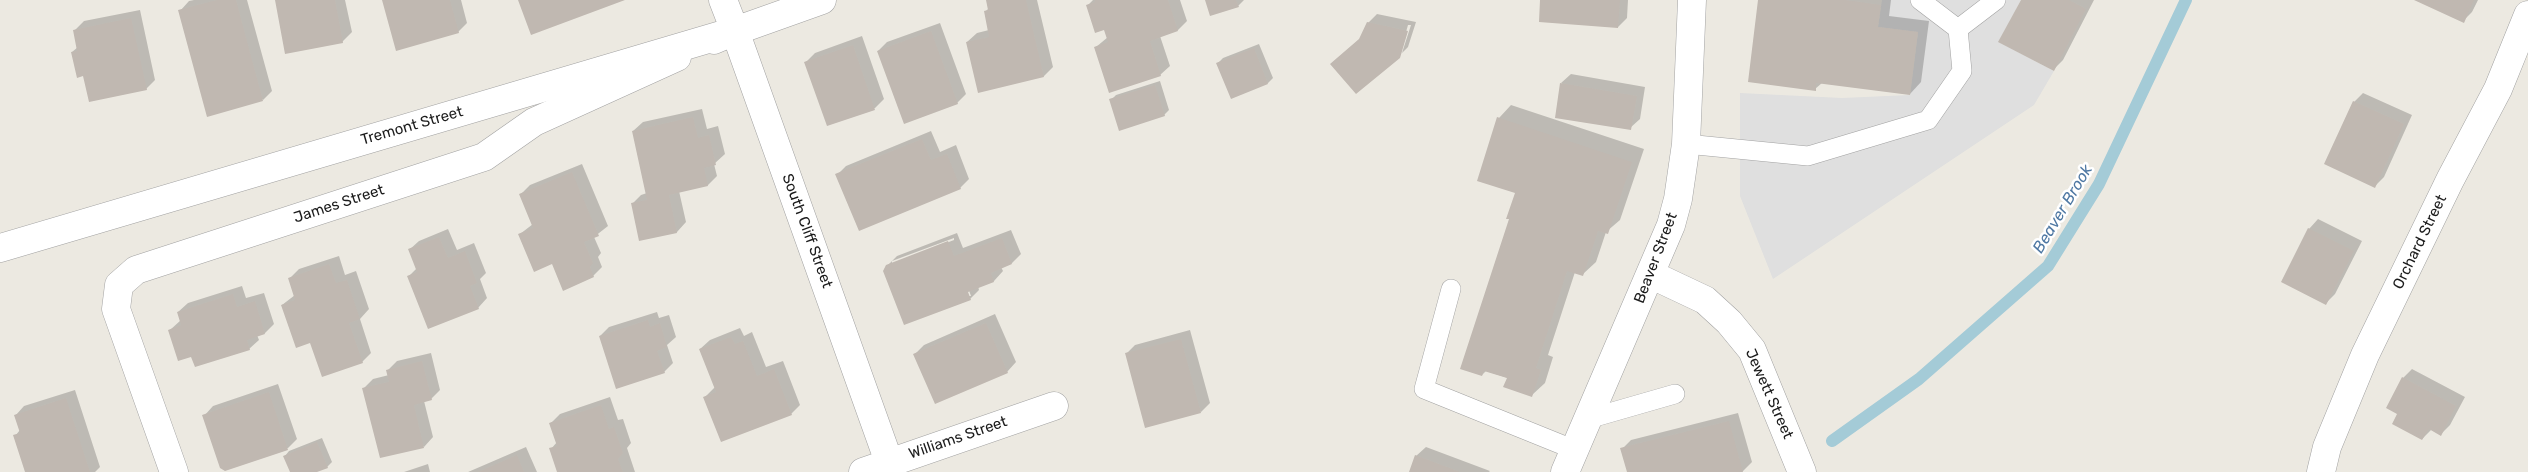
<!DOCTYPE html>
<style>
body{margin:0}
canvas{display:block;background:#ece9e1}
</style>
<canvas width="2528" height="472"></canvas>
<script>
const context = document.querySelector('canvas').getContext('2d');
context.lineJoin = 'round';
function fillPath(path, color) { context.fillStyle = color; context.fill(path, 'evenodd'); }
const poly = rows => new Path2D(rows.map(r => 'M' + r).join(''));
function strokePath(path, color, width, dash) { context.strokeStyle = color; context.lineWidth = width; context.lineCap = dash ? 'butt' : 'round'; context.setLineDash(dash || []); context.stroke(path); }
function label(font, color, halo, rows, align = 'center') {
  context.font = font + ' Rubik,sans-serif'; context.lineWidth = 5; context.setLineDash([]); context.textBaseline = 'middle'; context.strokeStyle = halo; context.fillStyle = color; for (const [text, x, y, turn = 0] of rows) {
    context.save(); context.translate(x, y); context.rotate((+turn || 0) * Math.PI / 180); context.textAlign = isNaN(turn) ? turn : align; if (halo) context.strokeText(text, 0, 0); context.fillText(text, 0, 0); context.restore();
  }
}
const parking = poly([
 [1882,0,2021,0,1999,42,2054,71,2034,105,1773,279,1740,196,1740,93,1842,98,1910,95,1918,32,1878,27]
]);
const shadow = poly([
 [194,0,247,0,272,91,263,100,180,11,189,1],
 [276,0,345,0,352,32,342,42],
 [384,0,461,0,467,23,458,32],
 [987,0,1037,0,1053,67,1044,76,979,92,967,42,977,33,989,30,985,12,989,8],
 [1093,0,1180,0,1187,21,1178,30,1160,36,1170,66,1160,75,1096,47,1108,37,1105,29,1088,5],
 [1206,0,1244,0,1238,6],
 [1542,0,1628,0,1627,18,1618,27],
 [1760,0,1891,0,1889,16,1929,21,1921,82,1910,94,1822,83,1815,89],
 [2022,0,2094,0,2063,60,2054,69],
 [2417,0,2478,0,2472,12,2463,21],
 [140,10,155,80,146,89,84,75,72,52,78,47,74,31,84,21],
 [1377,14,1416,22,1408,47,1402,53,1411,25,1408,25,1399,57,1361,38,1368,23],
 [940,23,966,94,957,103,878,51,887,42],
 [862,36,884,99,875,108,827,124,806,62,815,53],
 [1259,44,1273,78,1268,83,1232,97,1218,63,1223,58],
 [1571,74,1645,87,1640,119,1630,128,1561,83],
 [1160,81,1169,110,1164,115,1111,100,1116,95],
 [2363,93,2412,115,2384,177,2375,186,2354,102],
 [1511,105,1644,149,1620,220,1606,232,1596,262,1583,274,1575,272,1548,355,1553,357,1545,383,1532,395,1508,378,1486,371,1482,375,1516,193,1499,118],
 [702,109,707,129,718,126,725,154,714,164,717,176,708,185,679,191,686,222,677,232,640,240,632,204,641,195,647,193,633,131,643,122],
 [931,131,940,152,956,145,969,179,960,188,837,175,846,166],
 [582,164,608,226,594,237,601,253,598,257,602,267,593,276,552,262,520,234,533,224,521,194,530,185],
 [2318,219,2362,241,2335,294,2326,303,2282,281,2309,229],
 [448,229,457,250,474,243,486,273,480,279,487,298,478,308,408,277,417,268,409,250,419,241],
 [1011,230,1021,254,1012,263,1001,267,1003,271,994,281,978,286,979,290,970,299,887,266,897,256,957,233,963,248],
 [954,238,954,240,892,264,892,261],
 [967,285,971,296,968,296],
 [339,256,345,275,356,271,369,309,360,319,371,353,362,362,311,342,282,305,295,295,290,278,299,269],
 [242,286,246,298,264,293,274,324,265,333,257,335,259,340,249,349,192,356,170,330,181,320,178,312,188,303],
 [657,312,659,318,669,315,676,337,667,345,673,363,664,372,600,336,609,327],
 [995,314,1016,362,1007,372,915,354,924,345],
 [740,328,744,336,752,332,766,367,783,361,800,405,791,414,705,397,715,387,700,349,710,340],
 [1190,330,1210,403,1201,412,1126,354,1135,345],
 [431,353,440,390,431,399,424,401,433,437,424,447,364,388,373,379,389,375,388,370,397,361],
 [2412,369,2465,397,2450,425,2441,434,2432,429,2422,439,2399,413,2403,378],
 [278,384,297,439,288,448,225,470,204,416,213,406],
 [75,390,100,467,95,472,27,472,15,436,20,430,15,416,24,406],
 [610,397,618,420,623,419,631,443,627,448,635,472,558,472,551,449,557,442,551,423,560,414],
 [1738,413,1752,462,1743,471,1628,472,1622,449,1631,440],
 [322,438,332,462,327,467,313,472,291,472,285,456,289,451],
 [526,447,537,472,468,472],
 [1426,447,1490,471,1489,472,1411,472,1416,456],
 [428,464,430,472,404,472]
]);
const stream = poly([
 [1832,441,1919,379,2048,266,2099,184,2186,0]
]);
const building = poly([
 [217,0,236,0,263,101,207,117,178,10],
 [275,0,335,0,343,43,285,54],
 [382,0,450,0,459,33,396,51],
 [518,0,625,0,531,35],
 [986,0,1026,0,1044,77,978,93,966,42,989,37,984,11,988,10],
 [1095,0,1168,0,1178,31,1150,41,1161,76,1109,93,1094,47,1108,42,1104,30,1095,33,1086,5,1095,2],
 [1205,0,1236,0,1239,7,1210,16],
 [1540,0,1620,0,1618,28,1539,22],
 [1758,0,1845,0,1881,5,1878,27,1918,32,1910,95,1816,83,1816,91,1748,82],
 [2021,0,2069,0,2086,9,2054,71,1998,42],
 [2414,0,2474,0,2464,23],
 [131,18,147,90,89,102,83,76,77,78,71,52,77,51,73,30],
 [1367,22,1408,31,1400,58,1356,94,1330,64,1359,39],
 [931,31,958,104,904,124,877,51],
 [853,45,875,110,827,126,804,62],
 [1254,48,1268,84,1231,99,1216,63],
 [1560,83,1637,96,1631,130,1555,118],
 [1155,85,1165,116,1119,131,1109,99],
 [2353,101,2404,124,2375,188,2324,164],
 [693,117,698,138,709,135,716,165,704,168,708,186,669,195,677,233,639,241,631,203,647,200,632,131],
 [1497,117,1632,162,1608,234,1598,231,1583,276,1567,271,1536,368,1541,370,1532,397,1503,387,1507,378,1484,371,1482,376,1460,369,1509,219,1506,219,1515,193,1477,181],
 [922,139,931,160,947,154,961,189,859,231,835,174],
 [572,172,599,236,584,242,593,263,590,267,594,277,563,291,552,264,534,272,518,234,533,228,519,194],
 [2308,228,2354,251,2326,305,2281,282],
 [439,237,448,258,465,251,477,283,470,286,479,309,428,329,407,276,417,272,408,249],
 [1002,238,1012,264,991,273,994,282,968,292,971,300,904,325,883,271,886,265,948,241,954,256],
 [329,264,336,283,347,280,360,319,349,323,363,363,322,377,310,343,296,348,281,305,295,300,288,278],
 [233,294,237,307,255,301,265,334,247,340,250,350,195,367,191,357,178,361,168,330,181,325,177,312],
 [648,320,650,327,660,323,667,347,657,351,665,373,616,389,599,336],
 [986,323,1008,373,935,404,913,354],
 [731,337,735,344,743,341,757,376,774,369,792,415,721,442,703,397,716,392,699,349],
 [1181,339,1201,413,1145,428,1125,353],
 [422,361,432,400,414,405,424,448,380,458,362,388,389,382,386,370],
 [2402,377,2456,406,2441,436,2429,429,2422,440,2392,424,2397,414,2386,408],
 [269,392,288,450,225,471,220,468,202,415],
 [66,398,90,472,25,472,13,435,20,433,14,415],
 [601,405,609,429,614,427,623,453,618,459,623,472,557,472,549,448,557,446,549,423],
 [1729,421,1743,472,1627,472,1620,448],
 [317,442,328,468,317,472,290,472,283,456],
 [517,455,524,472,478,472],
 [1415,455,1460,472,1409,472]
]);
const service = poly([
 [1958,29,1996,0],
 [1686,144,1808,156,1928,120,1962,71,1958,29,1920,0],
 [1451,289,1424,389,1575,450],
 [1588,419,1675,394]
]);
const minor = poly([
 [714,40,735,31,889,462],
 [174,472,116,309,119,285,136,270,484,157,534,122,677,57],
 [863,472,1054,406],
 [2321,472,2327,447,2365,355,2450,180,2498,89,2528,15]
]);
const tertiary = poly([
 [723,0,735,31],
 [0,248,735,31,822,0],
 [1652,275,1705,300,1729,322,1752,350,1802,472],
 [1565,472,1671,225,1678,199,1686,144,1692,0]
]);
const streetNames = [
 ["Tremont Street",412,126,-16],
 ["James Street",339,204,-18],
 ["South Cliff Street",807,231,70],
 ["Orchard Street",2420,242,-64],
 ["Beaver Street",1656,258,-69],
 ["Jewett Street",1769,394,66],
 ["Williams Street",958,438,-19]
];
const waterNames = [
 ["Beaver Brook",2063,209,-59]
];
fillPath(parking, '#dfdfdf');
fillPath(shadow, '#0003');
strokePath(stream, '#a4cbd7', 12);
fillPath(building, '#c0b8b1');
strokePath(service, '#a2a2a2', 20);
strokePath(minor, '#a2a2a2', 29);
strokePath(tertiary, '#a2a2a2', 29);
strokePath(service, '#fff', 19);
strokePath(minor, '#fff', 28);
strokePath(tertiary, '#fff', 28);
label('15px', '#1b1b1b', '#fff', streetNames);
label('italic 16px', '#4f78a3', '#fff', waterNames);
</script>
